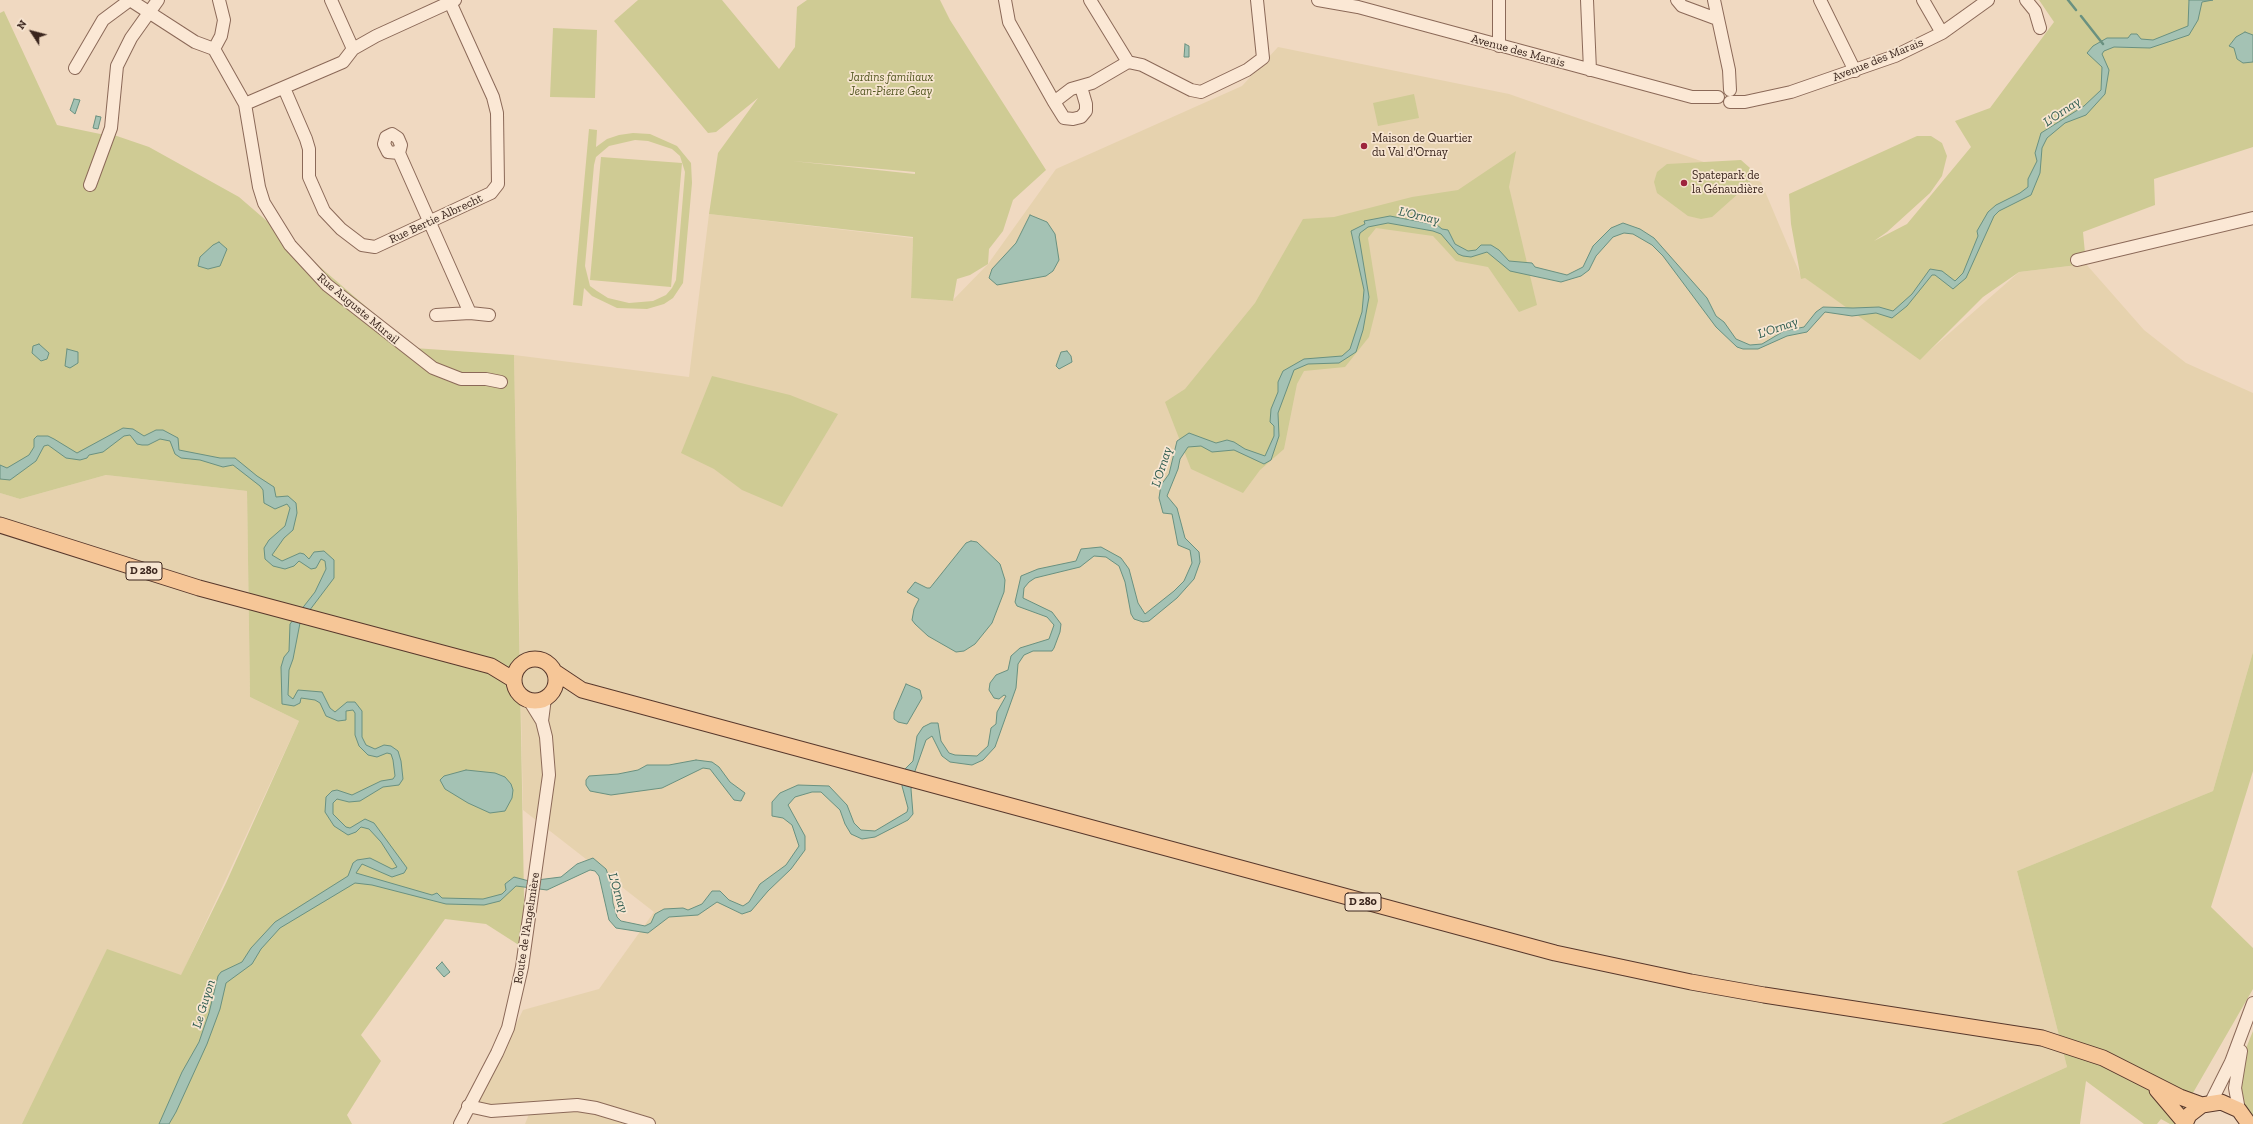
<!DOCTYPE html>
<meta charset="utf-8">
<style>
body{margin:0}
#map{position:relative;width:2253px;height:1124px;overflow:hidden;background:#f0d9c1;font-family:"Zilla Slab",serif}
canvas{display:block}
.north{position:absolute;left:12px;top:12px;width:40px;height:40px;-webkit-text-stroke:3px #f7e5d1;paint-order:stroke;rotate:306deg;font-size:11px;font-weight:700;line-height:16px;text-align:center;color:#3a251d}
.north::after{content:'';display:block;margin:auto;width:14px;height:18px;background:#3a251d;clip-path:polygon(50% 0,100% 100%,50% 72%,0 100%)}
</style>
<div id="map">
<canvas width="2253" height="1124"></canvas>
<div class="north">N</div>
</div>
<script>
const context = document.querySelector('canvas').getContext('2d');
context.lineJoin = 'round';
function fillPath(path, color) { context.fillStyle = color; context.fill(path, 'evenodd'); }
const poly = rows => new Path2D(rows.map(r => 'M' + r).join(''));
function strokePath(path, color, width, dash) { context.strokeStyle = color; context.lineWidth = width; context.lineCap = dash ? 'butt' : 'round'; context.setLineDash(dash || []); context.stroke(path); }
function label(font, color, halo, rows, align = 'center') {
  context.font = font + ' "Zilla Slab",serif'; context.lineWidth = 3.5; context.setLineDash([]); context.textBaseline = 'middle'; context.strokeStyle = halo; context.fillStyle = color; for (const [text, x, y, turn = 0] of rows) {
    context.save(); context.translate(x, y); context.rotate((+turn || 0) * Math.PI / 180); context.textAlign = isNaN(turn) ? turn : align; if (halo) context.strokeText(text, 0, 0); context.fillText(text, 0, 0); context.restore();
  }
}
const farmland = poly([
 [1278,47,1509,94,1761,182,1800,274,1920,359,2019,272,2086,264,2144,330,2186,363,2253,393,2253,652,2213,791,2017,871,2067,1067,1941,1124,525,1124,529,1114,472,1113,523,1010,599,989,654,912,523,810,514,355,689,377,709,214,913,238,911,298,952,301,988,264,1056,169,1242,86],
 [106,475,247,491,250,697,299,721,181,976,26,1124,0,1124,0,493,20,499]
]);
const green = poly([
 [638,0,722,0,779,69,795,47,797,7,807,0,940,0,950,20,1046,170,1013,200,1003,231,989,249,988,264,970,275,957,279,953,301,911,298,913,237,709,214,718,153,758,98,716,132,708,133,614,21],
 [792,161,915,172,915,174],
 [2039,0,2253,0,2253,147,2154,179,2155,205,2083,232,2086,264,2019,272,1983,297,1920,360,1805,278,1801,279,1791,224,1789,194,1917,136,1931,136,1942,143,1947,156,1942,176,1930,193,1887,232,1874,241,1907,224,1971,147,1955,121,1990,108,2054,22],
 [4,11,57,125,110,136,111,134,149,147,239,197,414,348,514,355,525,949,486,924,445,919,361,1035,381,1061,347,1115,352,1124,22,1124,107,949,181,975,226,883,299,721,250,697,247,491,106,475,20,499,0,493,0,13],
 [553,28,597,30,595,98,550,97],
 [1414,94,1419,118,1378,126,1373,103],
 [589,129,597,130,596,147,607,139,619,135,633,133,650,134,677,146,691,163,692,183,683,283,673,298,664,304,647,309,617,308,592,296,584,288,582,306,573,305],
 [635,140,648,141,672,149,680,156,685,172,676,280,672,288,666,295,653,301,629,303,608,298,597,291,590,286,585,266,594,165,596,157,609,146],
 [1516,151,1509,187,1537,305,1519,312,1488,267,1456,261,1433,236,1376,228,1368,238,1378,301,1369,337,1345,367,1304,371,1297,384,1284,449,1260,470,1243,493,1191,469,1165,402,1185,389,1255,303,1303,219,1334,217,1412,197,1458,190],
 [601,157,682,163,671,287,590,280],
 [1741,160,1750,168,1752,176,1749,184,1712,217,1701,219,1688,216,1657,193,1654,182,1657,172,1667,164],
 [712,376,790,395,838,414,782,507,742,490,714,469,681,453],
 [2253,652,2253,771,2211,907,2253,948,2253,989,2175,1124,2170,1124,2161,1119,2157,1124,2144,1124,2086,1081,2080,1124,1941,1124,2067,1067,2017,871,2213,791],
 [2253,1031,2253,1124,2232,1083]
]);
const water = poly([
 [2189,0,2213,0,2202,2,2198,20,2189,35,2150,48,2114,47,2104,51,2102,54,2109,70,2105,94,2086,115,2065,123,2047,138,2042,148,2040,173,2031,195,1999,211,1994,216,1966,278,1953,289,1935,275,1932,275,1907,306,1892,318,1876,313,1852,316,1825,312,1807,332,1787,336,1758,349,1743,349,1737,347,1716,327,1663,256,1652,245,1633,234,1624,233,1613,237,1596,256,1589,270,1581,276,1561,282,1510,271,1487,252,1471,257,1463,256,1458,254,1441,234,1433,231,1388,223,1368,227,1360,233,1359,237,1369,297,1363,330,1356,352,1339,363,1308,364,1294,370,1278,413,1279,436,1271,460,1264,464,1234,450,1212,452,1201,446,1188,447,1180,459,1178,469,1167,496,1177,508,1185,538,1199,552,1200,562,1194,579,1177,598,1149,621,1143,622,1134,619,1131,614,1125,582,1119,566,1106,557,1094,556,1080,567,1035,578,1029,582,1024,588,1023,598,1052,612,1061,624,1060,632,1054,648,1052,651,1033,651,1024,655,1018,664,1016,688,995,747,983,760,972,765,950,762,942,756,932,736,926,740,915,771,911,789,913,814,908,820,875,837,862,839,851,834,845,824,840,810,821,792,812,792,795,797,788,805,805,836,805,850,791,869,768,891,751,911,742,914,717,902,698,915,669,917,648,933,616,928,609,920,599,876,595,871,590,870,547,890,516,886,500,901,484,905,446,904,372,885,355,883,280,928,261,949,252,964,226,983,220,1009,207,1044,176,1112,169,1124,159,1124,182,1072,199,1042,209,1013,218,976,221,972,242,962,251,948,275,922,348,876,353,863,357,860,370,858,392,869,397,867,381,842,369,829,361,827,356,832,348,835,334,826,325,812,326,797,332,791,337,790,352,795,381,781,393,779,395,776,393,760,391,754,387,753,377,757,368,755,359,746,355,735,355,713,353,710,346,711,346,720,338,721,326,716,320,703,315,700,301,698,300,703,294,706,282,704,281,667,284,657,289,651,290,624,315,592,326,569,325,561,321,559,316,568,311,569,299,561,294,566,285,569,273,566,265,559,264,548,269,540,285,526,290,508,287,504,275,509,264,503,263,490,260,486,233,465,223,467,200,460,181,458,175,454,170,441,160,439,148,445,142,445,137,444,130,435,124,436,103,452,89,455,87,458,80,460,66,458,48,445,44,446,36,461,10,480,0,479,0,465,7,468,29,455,34,447,34,439,37,436,48,436,54,439,77,453,123,428,133,429,144,436,156,430,163,430,178,438,179,450,220,458,235,458,257,476,274,487,276,497,288,496,296,503,297,513,293,530,284,538,272,555,282,561,300,553,304,554,309,559,314,552,324,551,334,560,334,578,300,623,293,659,289,670,288,695,293,699,298,690,322,692,330,708,335,712,347,702,355,702,362,711,362,737,366,745,375,749,384,745,391,746,398,751,401,761,403,779,399,785,383,787,360,801,349,802,337,799,333,803,333,814,346,827,350,828,365,819,374,823,407,868,404,873,392,877,362,864,356,873,432,895,437,893,442,898,483,899,502,894,506,890,505,884,514,877,529,881,561,877,577,864,593,858,606,869,611,883,613,903,617,917,621,921,645,926,651,923,655,914,664,909,683,908,688,910,702,904,712,891,720,891,729,900,743,906,749,902,760,884,786,865,799,846,792,825,783,818,772,816,772,802,780,793,798,785,829,786,847,805,854,823,861,830,875,831,907,812,908,808,902,786,905,769,913,761,917,736,923,727,931,723,938,723,941,741,949,753,955,755,977,756,988,746,991,728,996,724,997,712,1006,696,1004,695,999,699,994,698,989,690,990,683,996,675,1008,670,1011,656,1020,648,1049,639,1054,625,1047,617,1017,606,1015,602,1021,576,1038,569,1076,561,1081,549,1101,547,1121,558,1129,569,1138,603,1145,614,1174,591,1184,581,1192,563,1190,550,1178,545,1172,514,1163,513,1159,498,1161,485,1169,474,1177,441,1189,433,1216,443,1227,440,1234,442,1245,449,1265,456,1274,436,1274,426,1270,422,1271,409,1278,392,1278,382,1283,371,1304,359,1342,356,1350,349,1362,312,1364,290,1351,231,1365,224,1364,221,1390,216,1437,225,1442,229,1448,230,1455,244,1468,251,1476,250,1481,245,1491,245,1499,250,1509,261,1532,263,1535,267,1567,275,1583,267,1593,246,1611,228,1623,223,1640,229,1654,238,1707,298,1716,316,1724,322,1736,339,1750,345,1762,344,1784,331,1804,327,1816,312,1823,307,1853,308,1879,307,1893,311,1912,294,1930,269,1942,271,1955,281,1963,273,1978,236,1977,231,1988,212,1996,205,2020,193,2028,187,2028,179,2037,161,2035,153,2041,133,2084,106,2101,90,2102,67,2087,53,2093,46,2107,38,2128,38,2131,34,2137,34,2141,39,2153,40,2188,26,2189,0],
 [2245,32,2253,35,2253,62,2243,63,2237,59,2234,48,2229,46,2236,37,2245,32],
 [1185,44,1189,46,1189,57,1184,57,1185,44],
 [74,99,80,100,75,114,70,110,74,99],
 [96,116,101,117,98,129,93,128,96,116],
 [1030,215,1047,222,1055,234,1059,260,1053,271,1046,276,997,285,989,278,992,269,1016,243,1030,215],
 [219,242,227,249,220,266,208,269,198,266,200,257,213,245,219,242],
 [39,344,49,353,47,359,41,361,32,353,33,346,39,344],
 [67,349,78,352,78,363,70,368,65,366,67,349],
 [1067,351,1071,356,1072,362,1059,369,1056,366,1061,352,1067,351],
 [971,541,977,542,1000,564,1005,580,1004,592,992,623,975,644,964,651,956,652,928,636,915,624,912,620,914,609,919,599,907,592,915,582,927,588,930,588,966,543,971,541],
 [906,684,920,690,922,698,907,724,898,722,894,719,894,712,906,684],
 [696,760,712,762,719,767,730,782,745,793,741,801,734,800,710,769,703,768,662,788,611,795,590,791,586,785,586,780,589,776,618,774,638,770,647,765,669,765,696,760],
 [466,770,495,773,505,777,511,784,513,790,512,798,505,811,490,813,468,803,445,789,440,780,444,776,466,770],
 [442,962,450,972,444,977,436,968,442,962]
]);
const stream = poly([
 [2068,0,2076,10],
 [2081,16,2103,44]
]);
const minor = poly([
 [130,0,195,42,214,49],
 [219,0,224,20,221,36,214,49,245,104,259,187,264,203,290,245,327,285,433,368,461,379,486,379,501,382],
 [331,0,353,49],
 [1005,0,1009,22,1054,102],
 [1090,0,1128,62],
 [1318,0,1358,7,1692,97,1718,97],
 [1499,0,1499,46],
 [1587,0,1590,70],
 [1677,0,1682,6,1717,19],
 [1714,0,1729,70,1730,90],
 [1820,0,1855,71],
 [1923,0,1942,33],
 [2026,0,2035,11,2040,28],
 [75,68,103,20,130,0],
 [1081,87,1086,104,1086,111,1081,117,1073,119,1064,118,1054,102,1071,89,1092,83,1128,62,1142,65,1191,90,1201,92,1247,70,1263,58,1257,0],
 [284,88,306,139,309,149,309,177,324,211,341,229,362,245,375,247,491,193,498,184,497,113,493,97,450,2],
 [1730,102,1745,102,1791,92,1895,56,1942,33,1988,0],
 [245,104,343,62,353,49,376,36,455,0],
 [399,153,388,152,384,144,386,137,392,134,398,138,401,145,399,153,470,313,436,315],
 [90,185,111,128,117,66,131,38,158,0],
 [2077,260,2253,218],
 [470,313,489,315],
 [542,721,545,698],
 [2211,1102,2231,1062,2253,1003],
 [468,1106,491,1111,577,1105,596,1108,649,1124],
 [2239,1110,2235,1088,2241,1051],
 [460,1124,497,1053,508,1028,522,967,549,775,546,737,542,721,529,700]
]);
const major = poly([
 [0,525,199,588,491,666,514,680],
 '514 680a21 21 0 1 1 42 0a21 21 0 1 1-42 0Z',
 [555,672,582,690,1555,953,1691,982,1764,995,2042,1038,2103,1058,2180,1097,2202,1105],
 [2157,1090,2185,1123],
 [2185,1124,2189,1115,2202,1105,2221,1102,2239,1110,2249,1124]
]);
const markers = [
 [1364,146,4,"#9d243c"],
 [1684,183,4,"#9d243c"]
];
const shields = [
 [144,571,36],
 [1363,902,36]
];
const shieldNames = [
 ["D 280",144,571],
 ["D 280",1363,902]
];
const streetNames = [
 ["Avenue des Marais",1518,51,15],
 ["Avenue des Marais",1878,60,-22],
 ["Rue Bertie Albrecht",436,219,-25],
 ["Rue Auguste Murail",358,309,40],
 ["Route de l'Angelmière",527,928,-81]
];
const parkNames = [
 ["Jardins familiaux",891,78],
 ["Jean-Pierre Geay",891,92]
];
const poiNames = [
 ["Maison de Quartier",1372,139],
 ["du Val d'Ornay",1372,153],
 ["Spatepark de",1692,176],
 ["la Génaudière",1692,190]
];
const waterNames = [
 ["L'Ornay",2062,112,-34],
 ["L'Ornay",1419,216,13],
 ["L'Ornay",1778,328,-19],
 ["L'Ornay",1162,467,-72],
 ["L'Ornay",618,893,73],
 ["Le Guyon",204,1004,-73]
];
fillPath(farmland, '#e6d2ae');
fillPath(green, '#cfcb94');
fillPath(water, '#a4c2b4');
strokePath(water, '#6a9180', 1);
strokePath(stream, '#6a9180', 2.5);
strokePath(minor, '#8b6958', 14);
strokePath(major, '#58382c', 17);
strokePath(minor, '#fbe8d5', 12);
strokePath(major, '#f6c697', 15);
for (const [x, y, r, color] of markers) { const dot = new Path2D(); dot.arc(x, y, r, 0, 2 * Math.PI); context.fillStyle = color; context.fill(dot); strokePath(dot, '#f7e5d1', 1.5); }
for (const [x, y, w] of shields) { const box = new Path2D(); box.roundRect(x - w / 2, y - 9, w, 18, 3); context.fillStyle = '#f7e5d1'; context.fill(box); strokePath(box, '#3a251d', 1); }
label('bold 11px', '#3a251d', null, shieldNames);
label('12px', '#3a251d', '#f7e5d1', streetNames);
label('italic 12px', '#545722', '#f7e5d1', parkNames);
label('12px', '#3a251d', '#f7e5d1', poiNames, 'left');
label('italic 13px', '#2b5a4e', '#f7e5d1', waterNames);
</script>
